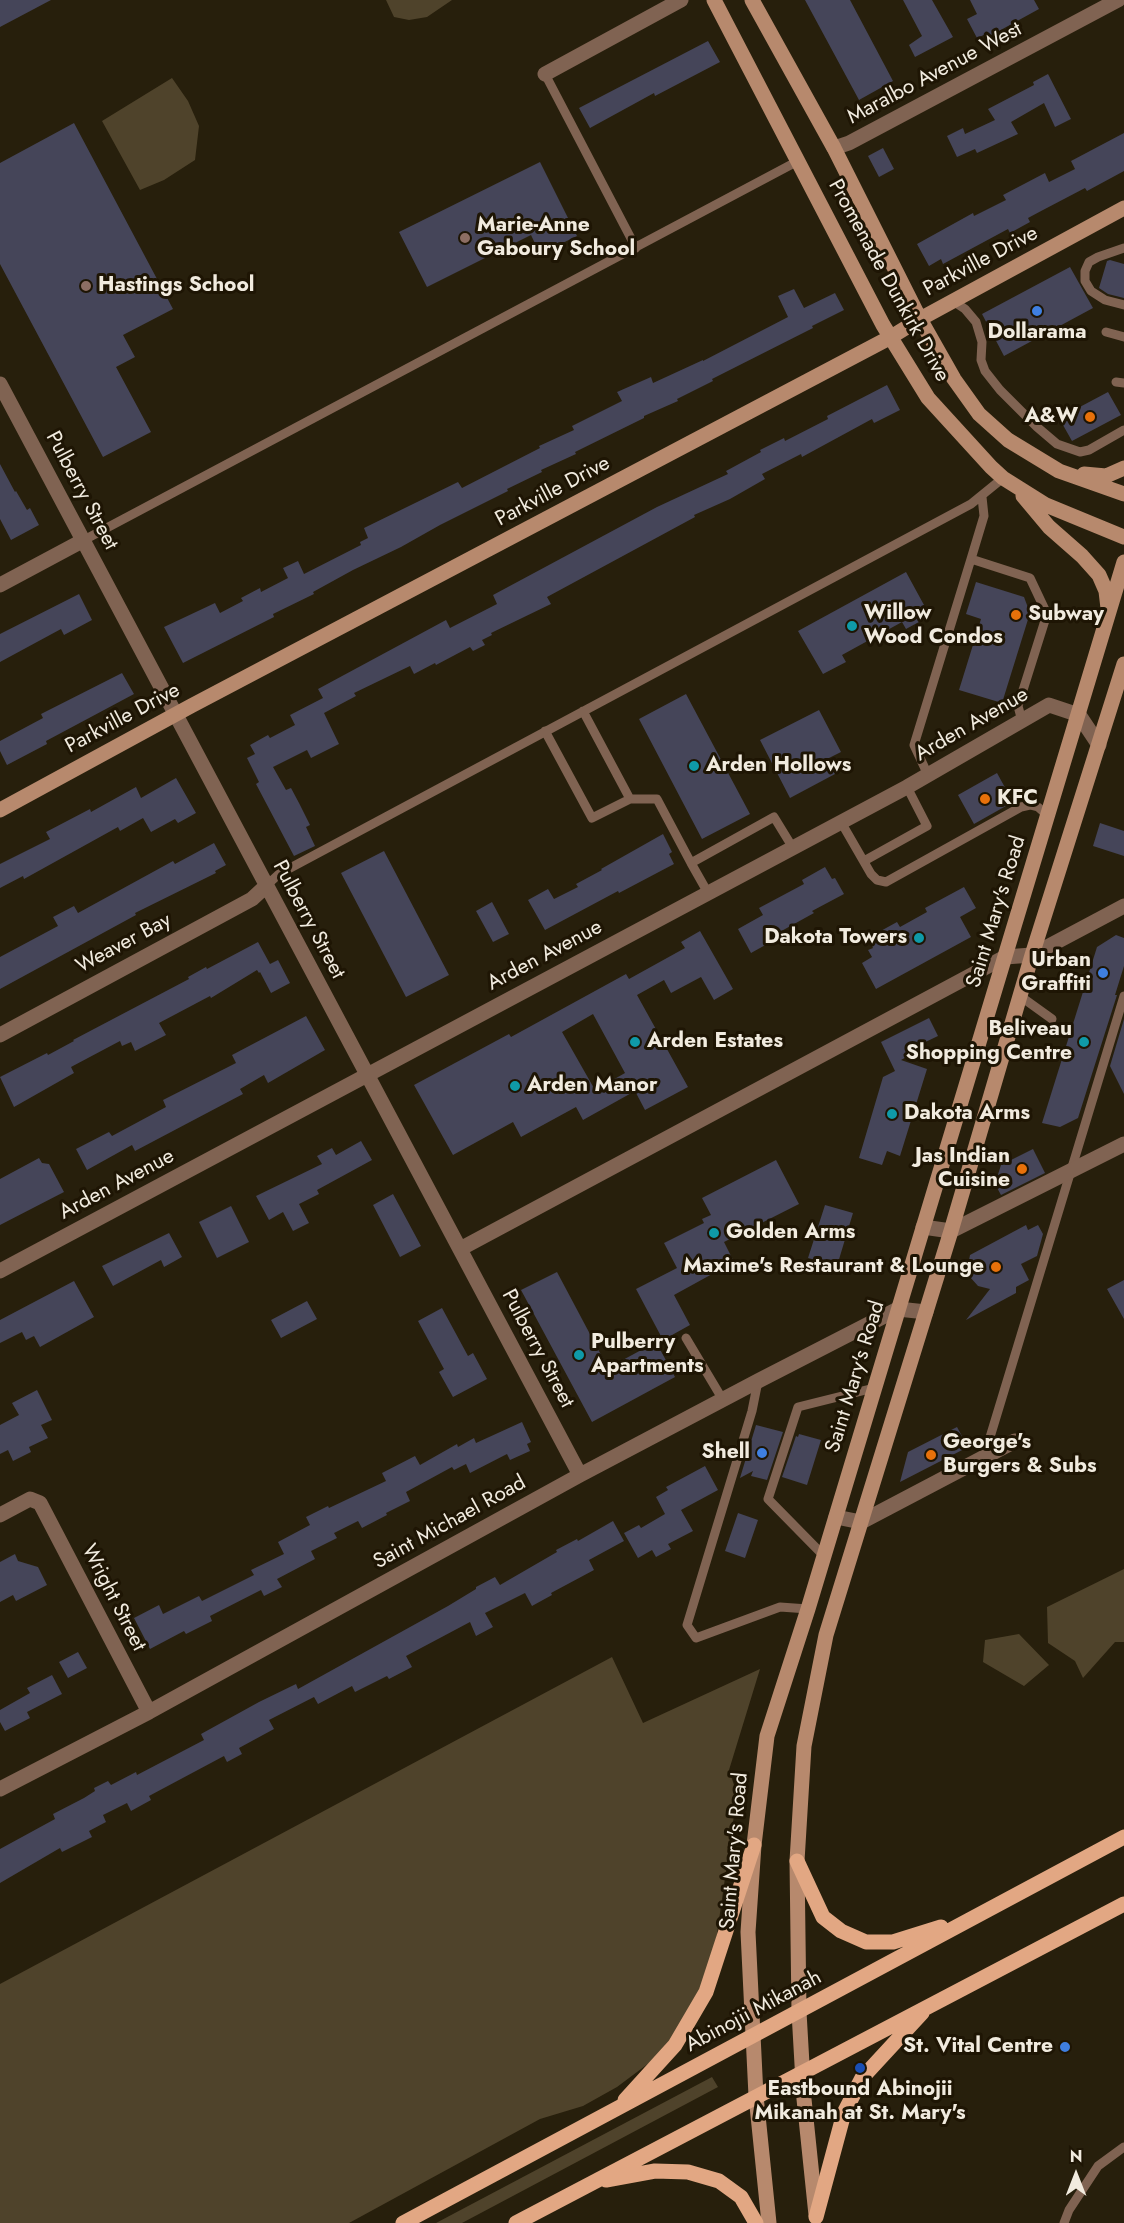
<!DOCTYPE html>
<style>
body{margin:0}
#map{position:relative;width:1124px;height:2223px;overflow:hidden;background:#271f0c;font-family:Jost,sans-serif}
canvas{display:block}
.north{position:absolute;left:1046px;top:2145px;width:60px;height:60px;-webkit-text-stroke:4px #1e1504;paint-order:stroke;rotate:0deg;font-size:16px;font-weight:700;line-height:24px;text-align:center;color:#f1ebdf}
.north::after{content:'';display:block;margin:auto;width:21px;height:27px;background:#f1ebdf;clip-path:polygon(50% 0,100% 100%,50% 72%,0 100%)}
</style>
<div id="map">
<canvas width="1124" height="2223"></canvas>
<div class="north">N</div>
</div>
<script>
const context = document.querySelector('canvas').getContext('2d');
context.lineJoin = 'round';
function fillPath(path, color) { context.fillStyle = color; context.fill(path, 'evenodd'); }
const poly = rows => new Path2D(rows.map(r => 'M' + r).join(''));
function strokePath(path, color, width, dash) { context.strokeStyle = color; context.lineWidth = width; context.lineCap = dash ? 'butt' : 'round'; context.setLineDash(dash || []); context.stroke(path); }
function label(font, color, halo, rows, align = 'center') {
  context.font = font + ' Jost,sans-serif'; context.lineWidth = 6; context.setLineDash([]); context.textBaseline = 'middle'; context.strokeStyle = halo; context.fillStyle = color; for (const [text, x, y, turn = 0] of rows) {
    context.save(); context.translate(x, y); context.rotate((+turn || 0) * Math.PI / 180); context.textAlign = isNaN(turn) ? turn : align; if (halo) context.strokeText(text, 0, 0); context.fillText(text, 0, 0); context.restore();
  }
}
const green = poly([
 [386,0,452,0,427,17,409,20,394,17],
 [172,78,188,101,199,126,195,160,164,180,140,190,102,121],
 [1124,1569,1124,1642,1115,1642,1083,1678,1075,1661,1048,1643,1047,1607],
 [1019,1634,1049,1665,1024,1686,983,1662,985,1640],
 [612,1657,643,1723,760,1669,729,1770,737,1794,715,1948,698,1995,675,2037,653,2060,617,2087,583,2106,540,2119,349,2223,0,2223,0,1984],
 [712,2077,718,2087,462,2223,436,2223]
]);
const building = poly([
 [0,0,51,0,0,27],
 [805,0,850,0,893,81,859,100],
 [903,0,932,0,953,37,915,57,909,45,922,36],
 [970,0,1034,0,1039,9,988,37,986,34,977,38,967,19,977,14],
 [708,41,720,62,655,96,654,93,590,128,579,108],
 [1048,74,1071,119,1055,127,1044,103,1011,122,1018,134,977,153,975,149,957,157,947,136,963,128,965,134,995,120,988,109,1034,85,1033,82],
 [74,123,173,309,123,335,135,357,116,367,151,432,103,457,0,264,0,163],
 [1124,133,1124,171,1087,191,1085,188,1043,210,1028,218,1030,222,1010,233,1008,229,943,264,941,259,929,266,917,244,973,213,974,216,1006,200,1003,195,1045,173,1049,182,1075,169,1071,161],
 [883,148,894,169,879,177,868,156],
 [540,162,577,236,540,254,531,235,427,287,399,232],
 [1110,260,1124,264,1124,298,1108,294,1099,288,1107,261],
 [1070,267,1093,308,1004,356,982,314],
 [794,289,804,308,835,293,844,310,812,326,813,328,712,379,713,381,677,399,678,401,644,416,644,418,575,452,576,454,541,470,542,472,507,489,508,491,440,525,401,547,353,570,313,592,314,594,273,614,274,617,183,663,164,627,215,603,220,613,243,601,241,598,260,588,261,592,288,578,283,568,298,561,304,574,361,545,360,542,368,538,364,528,458,482,462,488,540,448,539,446,574,430,572,426,622,401,617,392,651,377,653,383,703,360,703,361,788,317,778,296],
 [887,385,900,410,874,423,872,419,802,457,801,454,762,474,765,479,730,499,694,515,695,517,547,597,551,604,491,633,492,635,482,640,485,645,473,651,470,647,436,665,435,663,414,674,410,666,354,693,356,696,324,713,339,744,311,758,307,750,273,767,286,790,291,788,299,803,310,825,306,827,315,846,294,856,256,784,259,782,247,758,255,754,250,745,268,735,270,738,295,725,290,715,323,698,318,689,446,620,450,628,497,604,493,595,657,507,728,474,726,471,761,452,760,450,784,438,785,441,828,419,827,416],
 [1108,392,1121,415,1072,441,1059,418],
 [0,464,15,492,16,491,27,510,30,508,39,525,11,540,0,519],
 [906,572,930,616,906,629,902,622,842,655,846,662,823,674,798,631],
 [976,582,1024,597,1030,613,1002,703,959,690,981,619,966,614],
 [79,594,92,620,64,635,61,629,0,662,0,634],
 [122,673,134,694,46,741,47,744,7,765,0,751,0,741,43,718,41,714],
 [686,694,750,814,702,839,639,719],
 [819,710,841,752,827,759,835,774,790,798,760,740],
 [997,773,1013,802,974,824,958,795],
 [176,778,196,813,178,823,175,819,151,832,143,818,120,831,118,827,24,879,23,876,0,888,0,864,50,839,46,832,90,809,91,812,136,787,141,798],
 [1100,823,1124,831,1124,856,1093,846],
 [663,834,672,852,669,854,674,864,619,893,618,891,545,930,528,900,548,889,554,899,578,887,576,884,602,870,601,869],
 [214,843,226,865,215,871,216,873,135,913,136,915,0,989,0,957,58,926,53,917,74,906,78,913,173,861,175,864],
 [384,851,449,975,406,997,341,873],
 [825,867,832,879,835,878,844,894,812,911,814,913,767,939,769,943,751,953,738,929,763,915,759,908,804,884,802,880],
 [964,887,976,908,960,917,971,937,876,989,862,963,872,957,868,950,873,948,868,938,897,922,900,927,927,912,925,908],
 [492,902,509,934,493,942,476,911],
 [700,931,733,989,714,1000,701,977,671,993,664,980,637,995,688,1087,645,1110,635,1091,583,1120,576,1107,521,1137,513,1122,453,1155,414,1085,509,1034,511,1037,626,974,629,979,685,948,681,942],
 [593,1014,625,1073,595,1090,562,1032],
 [1116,935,1124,938,1124,966,1115,995,1117,995,1078,1118,1060,1127,1042,1123,1097,947],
 [258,942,270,964,278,960,290,983,271,993,260,972,259,973,257,970,211,998,210,996,159,1023,166,1035,135,1051,131,1042,122,1046,120,1041,71,1067,74,1073,14,1107,0,1077,47,1053,48,1055,74,1041,73,1040,189,979,188,977,206,967,207,969],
 [306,1016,325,1050,268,1083,264,1075,240,1089,243,1094,135,1151,132,1145,87,1170,76,1149,109,1132,112,1136,166,1107,163,1100,236,1063,232,1055],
 [929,1018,938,1036,915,1047,917,1051,901,1060,927,1069,900,1156,887,1151,882,1165,859,1158,883,1077,895,1071,881,1042],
 [1124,1019,1124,1094,1110,1066],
 [361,1141,372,1160,317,1190,319,1194,299,1204,309,1223,293,1231,283,1212,269,1220,256,1196,322,1164,317,1156,332,1148,336,1155],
 [1033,1149,1045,1173,1001,1195,995,1184,1001,1165],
 [39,1158,42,1163,49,1164,64,1192,0,1225,0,1179],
 [776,1160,799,1204,724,1242,734,1262,674,1295,690,1325,663,1340,636,1289,677,1268,664,1243,704,1223,702,1219,711,1215,702,1198],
 [393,1194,421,1246,400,1257,373,1205],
 [825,1205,853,1213,837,1266,808,1258],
 [231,1206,249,1242,217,1258,199,1222],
 [1026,1225,1028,1230,1038,1225,1043,1234,1037,1256,1021,1264,1029,1280,1016,1287,1016,1293,966,1320,990,1289,978,1286,970,1277,968,1265,970,1255],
 [169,1233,182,1257,164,1267,161,1260,113,1286,102,1266],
 [557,1272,608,1368,656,1342,675,1377,592,1422,521,1290],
 [1124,1280,1124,1319,1107,1289],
 [74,1281,94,1317,40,1347,34,1336,26,1340,22,1332,0,1343,0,1320],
 [307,1301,317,1319,281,1338,271,1320],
 [442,1308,468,1356,473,1353,487,1379,453,1397,439,1372,444,1369,418,1321],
 [37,1390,52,1420,41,1425,48,1438,29,1447,31,1452,13,1461,8,1450,0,1454,0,1425,19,1415,12,1403],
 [522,1422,531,1442,527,1444,530,1451,510,1460,507,1454,470,1473,466,1464,454,1470,452,1467,406,1492,410,1501,386,1513,387,1515,362,1528,358,1521,334,1533,337,1538,311,1551,315,1559,277,1579,282,1587,264,1596,261,1590,210,1616,212,1621,186,1634,184,1631,150,1649,134,1618,159,1605,163,1614,199,1596,202,1601,254,1575,251,1570,284,1554,278,1542,310,1525,306,1517,328,1506,329,1508,386,1481,382,1473,415,1456,420,1465,457,1444,458,1447,474,1438,476,1443],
 [756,1425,783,1432,767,1480,751,1476,753,1471,740,1478],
 [957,1427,968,1447,900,1482,908,1452],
 [799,1434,821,1440,807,1485,782,1477,796,1436,798,1437],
 [705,1466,718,1490,681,1510,693,1531,668,1544,671,1549,656,1557,652,1550,638,1558,624,1533,639,1525,641,1528,665,1514,656,1497,668,1490,666,1487],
 [738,1513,758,1520,745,1558,725,1551],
 [613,1521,624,1541,589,1560,594,1570,551,1593,552,1595,532,1606,525,1593,485,1613,493,1627,476,1636,470,1622,406,1656,412,1667,389,1679,387,1676,355,1692,352,1686,318,1704,314,1697,269,1720,274,1729,239,1748,242,1754,227,1762,224,1756,149,1796,151,1800,131,1811,127,1803,103,1815,106,1822,89,1831,92,1837,62,1852,60,1848,0,1883,0,1849,55,1819,53,1814,84,1798,95,1791,94,1788,108,1781,111,1785,136,1772,137,1775,204,1740,201,1734,259,1702,296,1684,298,1689,448,1606,476,1589,476,1587,495,1577,500,1585,557,1552,556,1550,577,1539,578,1541],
 [15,1554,18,1561,38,1567,47,1585,16,1601,13,1595,0,1602,0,1562],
 [78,1652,87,1668,68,1678,59,1662],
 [52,1675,62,1694,27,1712,30,1718,5,1731,0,1722,0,1710,30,1693,27,1688]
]);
const lane = poly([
 [545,74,636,248],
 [1124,248,1098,257,1089,262,1085,271,1085,281,1091,291,1105,300,1124,305],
 [953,301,965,309,976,322,982,342,981,360,985,371,1000,390,1037,427,1057,444,1080,452,1089,450,1124,430],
 [1106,332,1124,337],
 [1116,382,1124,383],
 [982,497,984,516,971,559,1030,578,1047,614,1018,706,1022,721],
 [84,540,798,161],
 [545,731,592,818,630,799,583,711],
 [928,775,914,745,971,559],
 [630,799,657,799,691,863],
 [841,822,871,874,877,880,886,882,1021,807,1030,805,1038,807,1048,816],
 [864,861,927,826,907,787],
 [266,886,279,874,971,504,1003,478],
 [708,893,691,863,774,817,793,848],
 [1020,996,1052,1019],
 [686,1338,723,1400],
 [758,1381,752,1411,687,1625,696,1638,780,1607,808,1609],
 [984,1457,1124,996],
 [824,1556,768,1499,798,1407,874,1388],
 [1064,2223,1069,2210,1098,2166,1124,2147]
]);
const street = poly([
 [545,74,681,0],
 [834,148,849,143,1118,0],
 [0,384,580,1475],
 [0,585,84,540],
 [0,1035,252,899,266,886],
 [923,1227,951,1231,1124,1144],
 [460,1249,1005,957,1032,955,1124,906],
 [0,1271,907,787,1049,705,1079,715,1099,745],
 [0,1515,30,1499,40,1503,149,1712],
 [836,1517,861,1522,1015,1441],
 [0,1789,149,1712,580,1475,758,1381,898,1309,926,1312]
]);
const secondary = poly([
 [714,0,883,325,928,398,991,467,1003,478,1046,505,1124,537],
 [752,0,834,148,920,319,954,379,979,414,1008,440,1059,471,1124,494],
 [1084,474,1106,476,1124,468],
 [1023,496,1049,527,1082,556,1099,575,1106,591,1108,608],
 [0,810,191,706,891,337,920,319,1124,208],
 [816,2215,804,2099,799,2012,797,1861,804,1746,826,1635,951,1231,1032,955,1124,664],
 [769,2223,756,2096,748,1932,754,1845,767,1736,808,1609,1124,562]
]);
const primary = poly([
 [797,1861,823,1917,841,1931,866,1942,893,1942,941,1927],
 [625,2100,675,2045,706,1992,754,1845],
 [606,2180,655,2171,688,2172,719,2181,741,2197,756,2223],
 [816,2217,844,2113,862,2078,922,2013],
 [403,2223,1124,1837],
 [516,2223,1124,1904]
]);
const markers = [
 [465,238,6,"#8d6e63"],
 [86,286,6,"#8d6e63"],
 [1037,311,6,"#3f7fe0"],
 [1090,417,6,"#e8710a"],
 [1016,615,6,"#e8710a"],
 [852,626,6,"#0f9aa8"],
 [694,766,6,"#0f9aa8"],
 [985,799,6,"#e8710a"],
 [919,938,6,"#0f9aa8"],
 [1103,973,6,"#3f7fe0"],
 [635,1042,6,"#0f9aa8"],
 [1084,1042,6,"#0f9aa8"],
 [515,1086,6,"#0f9aa8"],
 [892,1114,6,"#0f9aa8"],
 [1022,1169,6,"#e8710a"],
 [714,1233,6,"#0f9aa8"],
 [996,1267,6,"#e8710a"],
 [579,1355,6,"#0f9aa8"],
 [762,1453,6,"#3f7fe0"],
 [931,1455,6,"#e8710a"],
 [1065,2047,6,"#3f7fe0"],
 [860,2068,6,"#1a4fb4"]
];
const streetNames = [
 ["Maralbo Avenue West",935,74,-28],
 ["Parkville Drive",981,262,-28],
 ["Promenade Dunkirk Drive",888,281,61],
 ["Pulberry Street",81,491,62],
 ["Parkville Drive",553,492,-28],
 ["Parkville Drive",123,719,-28],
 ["Arden Avenue",972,725,-30],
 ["Saint Mary's Road",997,912,-73],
 ["Pulberry Street",308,920,62],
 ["Weaver Bay",124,944,-28],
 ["Arden Avenue",545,956,-28],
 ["Arden Avenue",117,1185,-28],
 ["Pulberry Street",537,1349,62],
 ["Saint Mary's Road",856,1377,-73],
 ["Saint Michael Road",450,1523,-29],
 ["Wright Street",113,1598,63],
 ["Saint Mary's Road",735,1851,-85],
 ["Abinojii Mikanah",754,2012,-28]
];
const poiNames = [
 ["Marie-Anne",477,226],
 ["Gaboury School",477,250],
 ["Hastings School",98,286],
 ["Dollarama",1037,333,"center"],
 ["A&W",1078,417,"right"],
 ["Willow",864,614],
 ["Wood Condos",864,638],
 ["Subway",1028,615],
 ["Arden Hollows",706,766],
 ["KFC",997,799],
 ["Dakota Towers",907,938,"right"],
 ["Urban",1091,961,"right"],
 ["Graffiti",1091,985,"right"],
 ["Beliveau",1072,1030,"right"],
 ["Shopping Centre",1072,1054,"right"],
 ["Arden Estates",647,1042],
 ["Arden Manor",527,1086],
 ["Dakota Arms",904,1114],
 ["Jas Indian",1010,1157,"right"],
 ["Cuisine",1010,1181,"right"],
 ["Golden Arms",726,1233],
 ["Maxime's Restaurant & Lounge",984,1267,"right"],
 ["Pulberry",591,1343],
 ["Apartments",591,1367],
 ["George's",943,1443],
 ["Burgers & Subs",943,1467],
 ["Shell",750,1453,"right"],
 ["St. Vital Centre",1053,2047,"right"],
 ["Eastbound Abinojii",860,2090,"center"],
 ["Mikanah at St. Mary's",860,2114,"center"]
];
fillPath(green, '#4f432b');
fillPath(building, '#454559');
strokePath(lane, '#806352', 9);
strokePath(street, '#806352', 15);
strokePath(secondary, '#b7896d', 15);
strokePath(primary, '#e2a783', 15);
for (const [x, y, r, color] of markers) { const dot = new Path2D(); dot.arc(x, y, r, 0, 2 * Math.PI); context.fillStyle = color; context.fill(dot); strokePath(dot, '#1e1504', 2); }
label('21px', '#f1ebdf', '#1e1504', streetNames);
label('bold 21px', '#f1ebdf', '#1e1504', poiNames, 'left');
</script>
